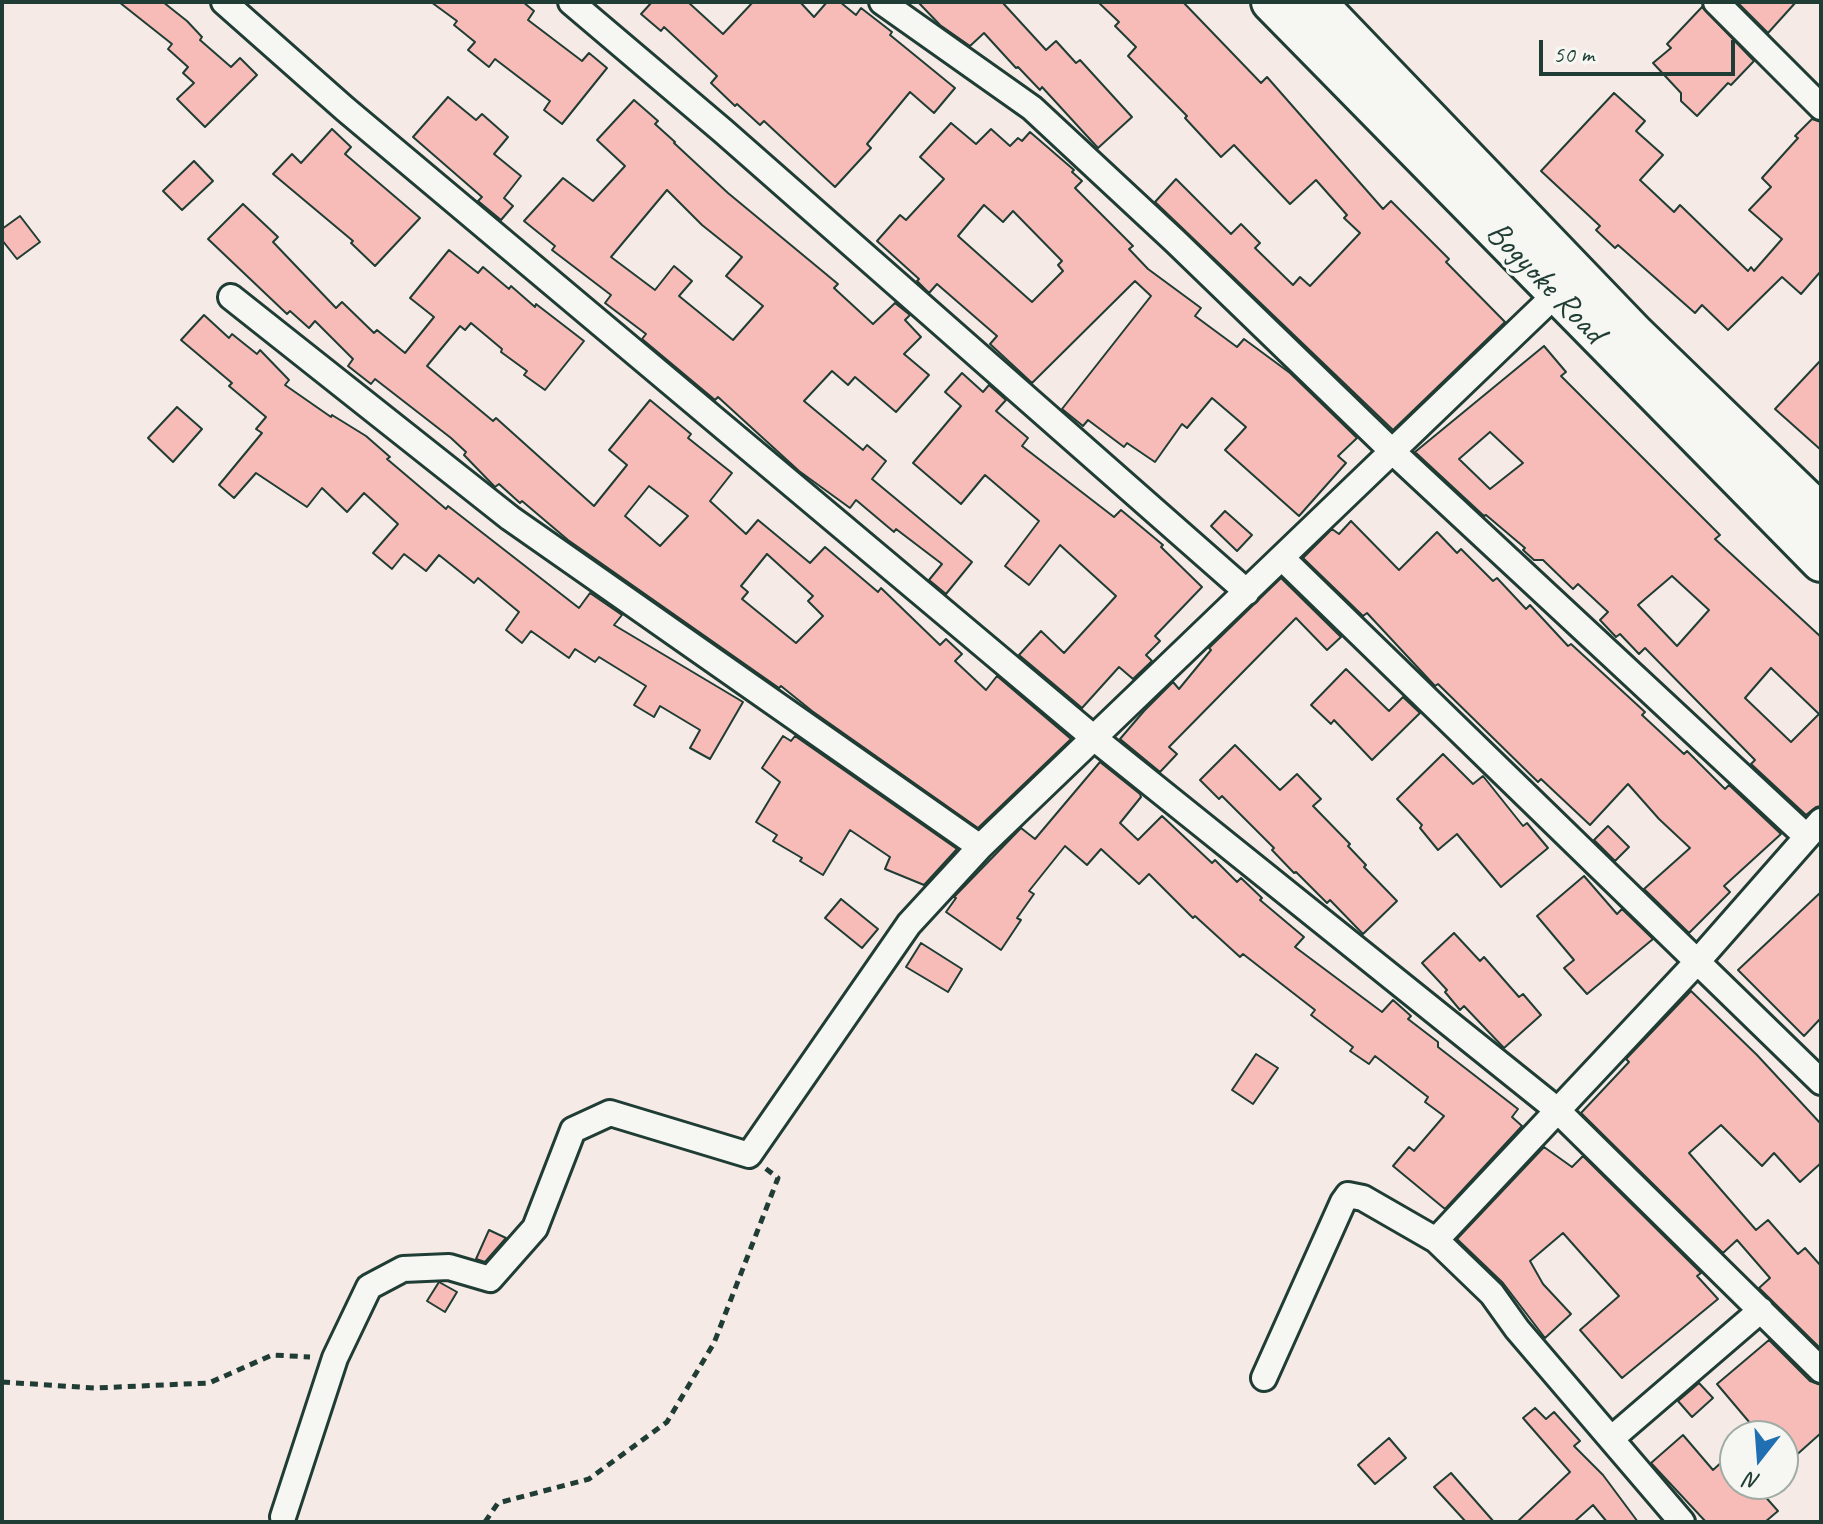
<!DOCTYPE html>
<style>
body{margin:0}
#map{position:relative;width:1823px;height:1524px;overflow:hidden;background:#f6eae6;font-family:Caveat,sans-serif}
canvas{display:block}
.frame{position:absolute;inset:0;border:4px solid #1f3d34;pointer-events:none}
.north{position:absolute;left:1719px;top:1420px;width:80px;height:80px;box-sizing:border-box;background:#f6f6f2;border:2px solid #a0aca6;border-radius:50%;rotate:197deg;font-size:22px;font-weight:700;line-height:32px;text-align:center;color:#1f3d34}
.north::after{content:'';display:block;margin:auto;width:28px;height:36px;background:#1f6fb2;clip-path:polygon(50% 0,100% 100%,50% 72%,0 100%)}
.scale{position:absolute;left:1539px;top:40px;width:196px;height:36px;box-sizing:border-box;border:4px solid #1f3d34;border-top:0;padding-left:10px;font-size:24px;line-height:28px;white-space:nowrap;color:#1f3d34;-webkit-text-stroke:6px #f6f6f2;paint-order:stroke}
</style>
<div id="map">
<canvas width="1823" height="1524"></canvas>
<div class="frame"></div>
<div class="north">N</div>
<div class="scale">50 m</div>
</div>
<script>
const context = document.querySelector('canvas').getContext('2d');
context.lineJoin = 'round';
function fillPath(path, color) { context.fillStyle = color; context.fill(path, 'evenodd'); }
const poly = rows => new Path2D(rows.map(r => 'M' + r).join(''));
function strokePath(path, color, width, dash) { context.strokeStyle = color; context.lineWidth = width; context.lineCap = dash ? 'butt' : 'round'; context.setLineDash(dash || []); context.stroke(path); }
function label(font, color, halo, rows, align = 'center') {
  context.font = font + ' Caveat,sans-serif'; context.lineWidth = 6; context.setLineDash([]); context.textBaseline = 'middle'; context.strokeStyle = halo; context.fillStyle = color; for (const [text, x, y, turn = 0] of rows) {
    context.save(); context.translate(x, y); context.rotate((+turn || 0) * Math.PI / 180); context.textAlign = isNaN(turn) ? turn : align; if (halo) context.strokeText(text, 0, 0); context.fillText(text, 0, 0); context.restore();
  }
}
const building = poly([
 [119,2,163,2,187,21,202,37,200,40,231,67,240,58,257,75,205,127,177,99,194,83,183,73,188,67,168,49,172,44,119,2],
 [431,2,523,2,534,11,528,20,582,61,589,53,607,68,562,124,544,110,550,101,495,59,489,67,468,50,475,42,454,25,457,21,431,2],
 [652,2,688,2,723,34,753,2,800,2,814,17,827,2,840,2,856,15,861,8,892,32,890,35,955,88,934,113,910,92,867,144,871,148,835,187,764,121,760,125,737,104,735,106,711,83,717,76,664,27,661,31,641,14,652,2],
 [918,2,1002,2,1046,50,1056,41,1076,63,1080,60,1132,117,1098,148,1042,87,1040,90,1018,67,1016,68,984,33,970,46,940,25,918,2],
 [1098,2,1183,2,1261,83,1267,77,1383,209,1391,201,1449,259,1446,262,1505,322,1393,430,1155,202,1176,179,1231,234,1241,224,1260,243,1255,248,1293,285,1300,277,1310,286,1360,233,1344,218,1347,215,1316,180,1290,204,1234,145,1221,157,1185,118,1187,116,1128,56,1136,47,1115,26,1119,22,1098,2],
 [1737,2,1796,2,1768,33,1737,2],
 [1702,7,1754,61,1731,85,1728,83,1697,116,1681,101,1681,93,1653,63,1671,48,1667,44,1702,7],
 [1614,93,1645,121,1636,131,1663,155,1640,180,1674,212,1680,205,1748,271,1751,267,1754,271,1782,239,1749,210,1771,187,1762,178,1798,138,1795,136,1812,119,1821,122,1821,271,1801,294,1782,277,1728,330,1702,305,1695,313,1618,245,1615,248,1596,230,1600,226,1541,171,1614,93],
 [448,97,476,120,482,114,508,137,494,154,521,176,504,198,513,206,501,220,478,201,482,197,413,137,448,97],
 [634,100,658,121,655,124,675,142,674,143,728,193,838,284,834,288,873,324,895,303,910,315,905,320,921,337,904,354,929,375,896,412,855,377,848,385,832,371,804,401,863,450,867,445,886,461,872,479,972,562,946,594,929,580,942,564,896,529,894,532,856,500,850,508,799,471,718,397,715,400,642,339,646,334,605,303,611,295,552,250,555,246,524,221,563,178,593,201,625,166,597,140,634,100],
 [667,190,702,225,742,257,726,276,763,306,733,340,679,296,692,281,674,266,655,290,611,257,667,190],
 [951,123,976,144,991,129,1010,146,1018,138,1022,141,1030,132,1074,170,1072,172,1082,181,1075,188,1133,246,1129,249,1148,269,1201,308,1195,316,1237,347,1244,339,1290,373,1357,438,1338,456,1346,463,1299,516,1225,450,1246,427,1212,398,1187,428,1182,424,1155,462,1127,443,1124,447,1088,420,1083,426,1062,409,1151,296,1135,281,1032,383,990,344,997,336,937,284,929,293,917,281,919,279,877,241,900,215,906,220,944,179,920,157,951,123],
 [984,205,1003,222,1013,211,1062,261,1058,265,1063,271,1032,302,958,236,984,205],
 [332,129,351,147,345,154,420,218,375,266,351,243,353,241,273,174,292,154,301,163,332,129],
 [194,161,213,181,182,210,163,191,194,161],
 [243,204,278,237,273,242,336,308,342,302,374,333,377,330,405,353,434,317,410,298,449,250,478,273,483,267,509,289,511,286,535,307,536,304,584,341,545,390,524,375,527,371,501,352,502,349,471,323,465,330,460,326,427,366,493,421,496,418,594,506,627,465,609,450,650,400,691,434,688,438,732,473,710,501,746,534,758,520,810,563,825,547,878,592,881,588,940,645,946,639,962,654,955,661,986,690,997,676,1071,739,978,828,812,711,781,686,779,688,568,540,522,501,520,503,499,484,495,487,464,455,466,452,451,438,375,379,371,384,348,366,353,359,315,321,309,328,290,311,287,314,208,239,243,204],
 [649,486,688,516,660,546,625,516,649,486],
 [767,554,813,596,808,601,823,616,796,643,742,599,748,592,741,586,767,554],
 [20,216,40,242,17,259,2,240,2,229,20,216],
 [204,315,229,338,232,334,257,354,260,350,289,380,285,385,331,417,332,415,366,436,390,457,387,459,446,509,448,506,579,608,590,593,622,615,614,625,743,702,710,759,690,748,700,730,660,706,654,717,634,705,646,686,599,657,595,662,575,649,569,658,531,631,522,643,506,630,519,612,478,578,474,583,439,555,426,571,404,554,392,569,373,553,398,524,364,493,347,512,322,488,307,507,256,473,234,498,219,485,262,433,256,429,266,417,229,386,232,383,181,340,204,315],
 [1544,346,1566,372,1561,376,1720,535,1715,539,1821,637,1821,806,1816,807,1806,815,1751,764,1755,760,1645,648,1639,654,1620,634,1616,637,1600,620,1608,612,1578,584,1573,589,1543,560,1534,560,1523,550,1525,548,1486,515,1484,516,1415,452,1544,346],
 [1490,432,1523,463,1490,489,1459,459,1490,432],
 [1672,576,1709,610,1677,646,1638,605,1672,576],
 [1771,668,1819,714,1791,742,1745,698,1771,668],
 [1821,360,1821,450,1775,409,1821,360],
 [962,373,983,392,989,385,1006,400,996,411,1028,438,1022,446,1114,517,1121,510,1163,545,1161,547,1202,587,1155,636,1160,641,1146,655,1152,661,1133,679,1119,667,1082,708,1019,655,1041,631,1064,653,1116,596,1060,545,1029,585,1005,566,1039,521,985,475,961,504,913,463,961,406,945,392,962,373],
 [177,407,202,429,173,462,148,438,177,407],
 [1225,511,1252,535,1237,551,1211,526,1225,511],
 [1351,521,1399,570,1437,532,1457,553,1461,549,1493,581,1497,578,1526,609,1530,605,1568,646,1571,644,1645,712,1642,715,1684,754,1687,751,1725,789,1729,785,1781,834,1724,886,1730,892,1689,933,1644,889,1690,848,1659,819,1628,784,1590,825,1541,779,1538,782,1438,684,1435,686,1367,613,1363,616,1303,558,1332,529,1339,534,1351,521],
 [1281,578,1341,637,1327,650,1296,618,1169,747,1177,754,1160,772,1120,739,1144,711,1173,682,1179,689,1211,650,1209,648,1281,578],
 [1346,669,1389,711,1403,697,1420,713,1372,760,1334,720,1331,724,1311,705,1346,669],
 [783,736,791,741,795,736,957,849,924,885,885,869,890,857,850,830,823,875,800,861,802,858,773,841,777,835,756,822,780,782,762,768,783,736],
 [1235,745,1280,790,1297,774,1321,799,1313,806,1350,844,1348,846,1366,865,1364,867,1397,901,1363,934,1330,900,1327,903,1296,872,1294,873,1272,850,1274,848,1222,796,1219,799,1200,780,1235,745],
 [1443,754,1473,784,1483,776,1523,826,1527,823,1548,848,1501,887,1457,834,1438,850,1420,828,1422,825,1397,799,1443,754],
 [1100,762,1140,794,1141,797,1120,823,1138,840,1162,816,1212,863,1215,860,1237,882,1241,878,1262,898,1260,900,1304,937,1295,947,1382,1012,1393,1000,1411,1016,1408,1019,1438,1042,1438,1047,1518,1109,1512,1117,1522,1126,1445,1209,1393,1166,1409,1147,1414,1151,1444,1116,1425,1102,1428,1097,1375,1056,1369,1064,1350,1051,1353,1047,1311,1015,1315,1010,1243,954,1240,957,1195,916,1193,918,1149,874,1139,884,1101,849,1087,865,1065,846,1029,891,1034,894,1017,918,1021,920,1001,950,946,912,956,898,954,897,1021,828,1035,839,1100,762],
 [1608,826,1629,847,1615,861,1594,840,1608,826],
 [1584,876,1617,914,1622,909,1653,939,1587,994,1564,968,1574,960,1537,916,1584,876],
 [1821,892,1821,1018,1804,1036,1738,970,1821,892],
 [841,899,878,929,862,948,825,918,841,899],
 [1454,933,1480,961,1484,957,1519,997,1523,994,1541,1015,1504,1048,1464,1006,1460,1010,1445,992,1447,990,1422,963,1454,933],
 [921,943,962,969,948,992,906,967,921,943],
 [1691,991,1757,1055,1821,1124,1821,1163,1800,1182,1774,1153,1762,1166,1721,1125,1689,1153,1756,1230,1768,1220,1798,1254,1805,1248,1821,1266,1821,1349,1759,1288,1770,1278,1737,1240,1723,1253,1581,1113,1629,1062,1626,1059,1691,991],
 [1256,1054,1278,1068,1253,1104,1232,1090,1256,1054],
 [1544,1147,1572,1167,1583,1156,1701,1273,1697,1276,1718,1299,1622,1378,1580,1330,1619,1296,1563,1233,1530,1261,1543,1284,1571,1314,1545,1338,1503,1283,1457,1239,1544,1147],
 [489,1230,506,1238,485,1262,476,1259,489,1230],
 [439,1282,457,1292,445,1312,427,1301,439,1282],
 [1769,1340,1810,1381,1821,1385,1821,1433,1783,1467,1783,1436,1761,1436,1717,1384,1769,1340],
 [1699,1383,1713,1398,1692,1417,1678,1401,1699,1383],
 [1535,1408,1546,1419,1554,1412,1580,1441,1574,1446,1603,1475,1638,1522,1607,1522,1593,1505,1574,1522,1517,1522,1570,1472,1523,1418,1535,1408],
 [1683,1435,1713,1470,1735,1450,1735,1484,1754,1484,1778,1511,1765,1522,1706,1522,1651,1463,1683,1435],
 [1389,1438,1406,1458,1375,1484,1358,1465,1389,1438],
 [1451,1473,1494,1522,1466,1522,1434,1487,1451,1473]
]);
const path = poly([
 [2,1382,94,1388,209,1383,272,1355,310,1357],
 [485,1522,498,1503,589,1479,667,1422,714,1343,778,1178,765,1168]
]);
const street = poly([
 [224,2,345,109,1094,738,1556,1109,1821,1370],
 [571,2,723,131,1247,592],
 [882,2,1032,108,1175,241,1393,452,1807,837],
 [1716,2,1821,107],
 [231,297,510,518,980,847,1556,294],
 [1282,558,1821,1082],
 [1436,1240,1697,962,1821,821],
 [1264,1378,1343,1202,1348,1195,1363,1198,1436,1240,1492,1294,1517,1329,1682,1522],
 [1611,1439,1761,1310],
 [283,1517,335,1358,369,1287,403,1269,449,1267,490,1279,535,1228,573,1130,610,1113,749,1155,909,924,980,847]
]);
const primary = poly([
 [1271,2,1821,562],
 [1316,2,1634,333,1821,514]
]);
const streetNames = [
 ["Bogyoke Road",1545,283,46]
];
fillPath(building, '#f8bcb8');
strokePath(building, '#1f3d34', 2);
strokePath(street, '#1f3d34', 30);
strokePath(primary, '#1f3d34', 44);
strokePath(path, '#1f3d34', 5, [8, 6]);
strokePath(street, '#f6f6f2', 24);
strokePath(primary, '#f6f6f2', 38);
label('34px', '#1f3d34', '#f6f6f2', streetNames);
</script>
